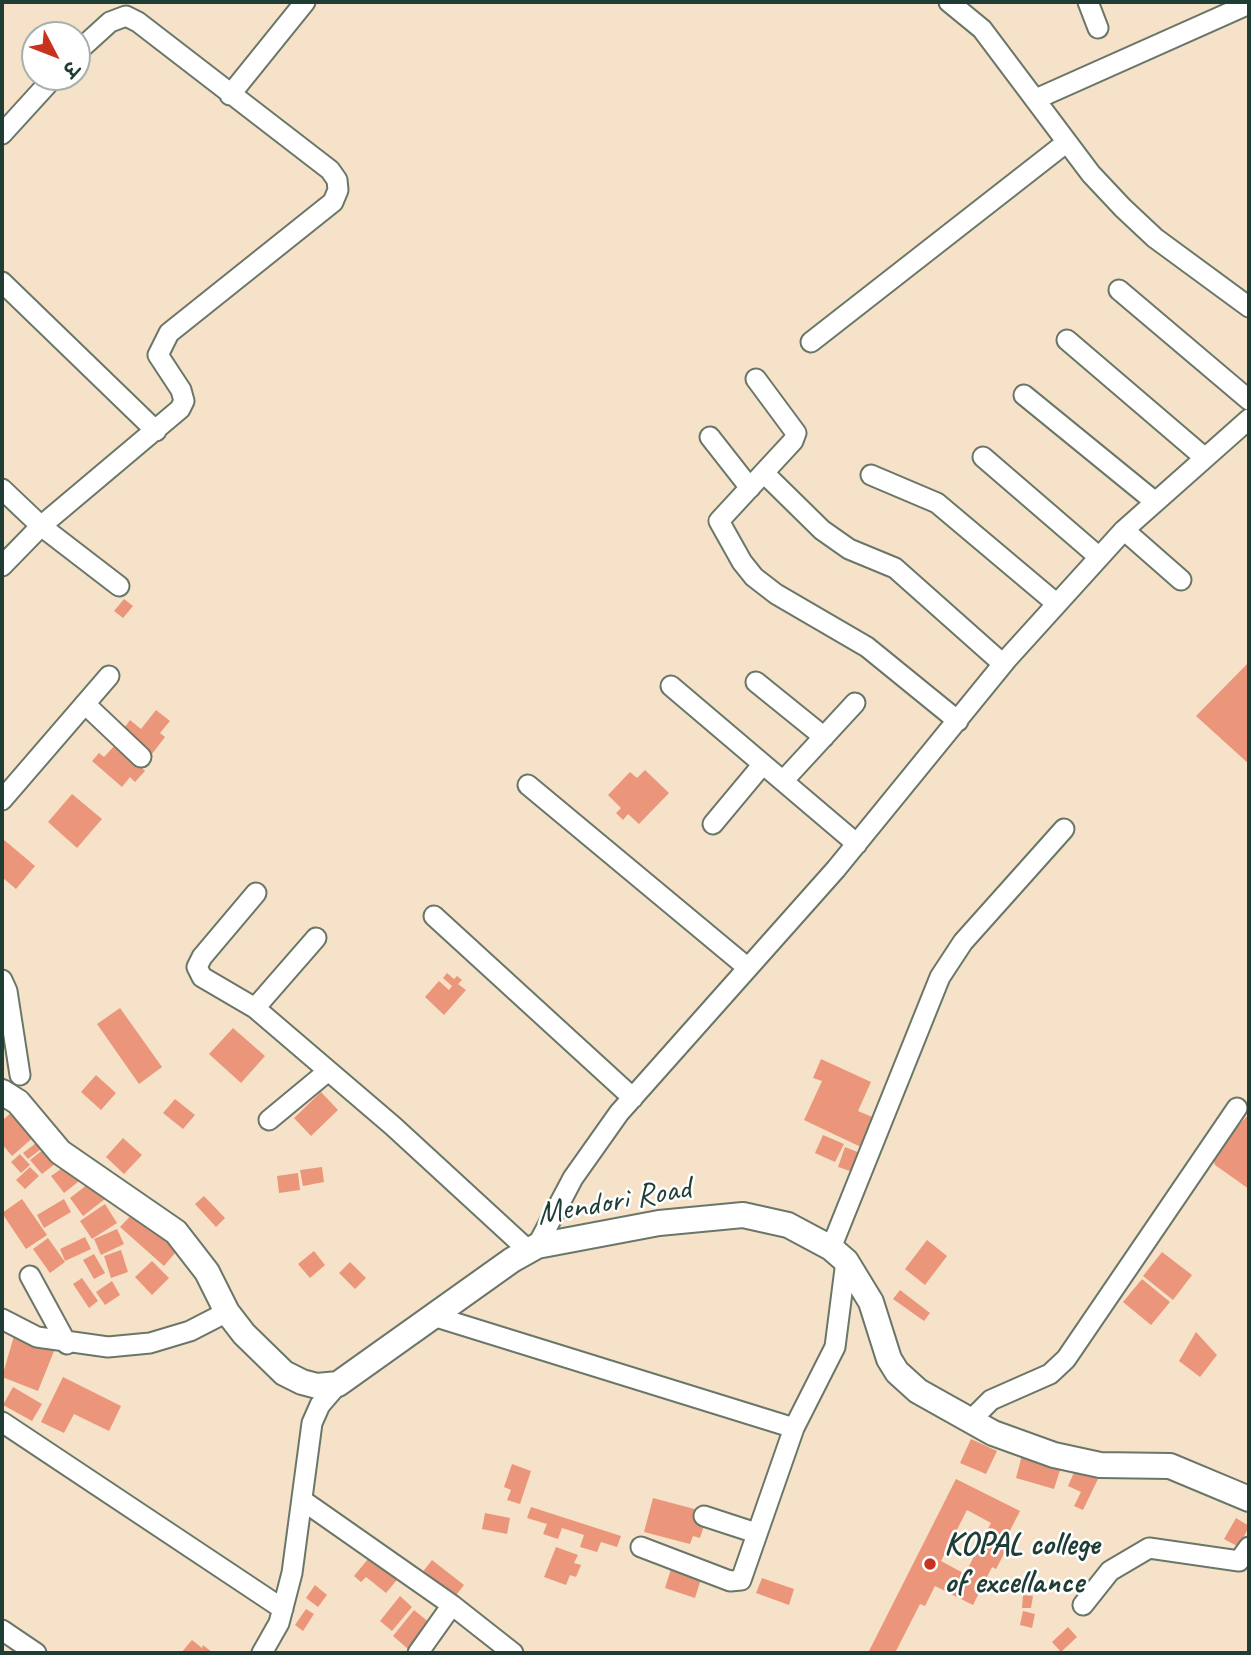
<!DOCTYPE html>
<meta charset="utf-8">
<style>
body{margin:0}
#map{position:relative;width:1251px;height:1655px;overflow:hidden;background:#f5e2c8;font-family:Caveat,"Playpen Sans Deva",sans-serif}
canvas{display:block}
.frame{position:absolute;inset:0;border:4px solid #1f3d34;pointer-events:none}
.north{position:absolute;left:21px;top:21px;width:70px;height:70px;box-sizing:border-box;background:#fff;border:2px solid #a5b1ae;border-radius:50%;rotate:132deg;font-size:19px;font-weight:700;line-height:28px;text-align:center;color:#1f3d34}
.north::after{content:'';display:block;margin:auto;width:24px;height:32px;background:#c8321e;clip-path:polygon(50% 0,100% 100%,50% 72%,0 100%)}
</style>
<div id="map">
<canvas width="1251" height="1655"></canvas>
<div class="frame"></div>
<div class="north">उ</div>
</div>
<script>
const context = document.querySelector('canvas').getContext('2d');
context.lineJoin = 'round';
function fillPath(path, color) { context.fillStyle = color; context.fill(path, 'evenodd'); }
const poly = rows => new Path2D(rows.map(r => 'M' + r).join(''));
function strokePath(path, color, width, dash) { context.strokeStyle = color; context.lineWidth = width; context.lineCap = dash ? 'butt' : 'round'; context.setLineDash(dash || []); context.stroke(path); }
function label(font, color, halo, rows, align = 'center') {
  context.font = font + ' Caveat,sans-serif'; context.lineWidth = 5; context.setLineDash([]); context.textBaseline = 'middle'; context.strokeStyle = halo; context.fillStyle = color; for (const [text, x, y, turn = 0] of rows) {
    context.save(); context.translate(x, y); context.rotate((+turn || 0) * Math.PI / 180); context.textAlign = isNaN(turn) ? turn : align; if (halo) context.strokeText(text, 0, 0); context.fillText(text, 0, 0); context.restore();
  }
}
const building = poly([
 [124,599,133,606,123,618,114,611],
 [1249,662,1249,764,1196,716],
 [156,710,170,721,160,733,165,737,152,754,122,731,130,720,141,729],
 [117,743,145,771,135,782,130,777,122,787,92,761,99,753,104,757],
 [645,770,669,793,639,824,628,814,623,820,616,813,621,808,608,795,630,772,637,778],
 [72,794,102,819,77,848,48,822],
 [3,839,35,866,16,889,2,877],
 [447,973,454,979,457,976,462,980,458,984,466,990,444,1015,425,997,439,981,449,990,452,986,443,978],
 [120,1008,162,1067,139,1084,97,1024],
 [233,1028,265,1056,241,1083,209,1054],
 [821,1059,871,1082,858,1111,877,1119,863,1148,804,1120,822,1081,813,1078],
 [96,1075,116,1093,101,1110,81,1092],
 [321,1092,338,1110,311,1136,294,1118],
 [175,1099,195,1115,183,1129,163,1113],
 [14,1110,36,1135,12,1156,2,1144,2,1121],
 [1249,1114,1249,1189,1215,1165,1212,1155],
 [823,1135,844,1144,835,1162,815,1153],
 [44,1137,49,1143,28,1159,23,1153],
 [123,1138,142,1155,124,1174,106,1157],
 [49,1145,60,1160,42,1174,30,1160],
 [845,1147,860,1153,853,1172,838,1167],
 [20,1154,30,1165,21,1173,11,1162],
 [71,1162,83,1178,64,1193,51,1176],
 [30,1167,39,1176,25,1189,16,1180],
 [322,1167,324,1182,303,1186,300,1170],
 [298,1173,300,1190,279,1193,277,1176],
 [92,1181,105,1199,83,1216,70,1198],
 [204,1196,225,1218,216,1227,195,1204],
 [22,1199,47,1235,26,1249,2,1213],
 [64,1199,71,1212,44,1228,37,1215],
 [105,1204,117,1223,92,1239,80,1221],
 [137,1209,180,1247,164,1266,120,1227],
 [117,1229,124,1244,101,1255,94,1239],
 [85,1237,91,1249,65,1261,60,1249],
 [48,1238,65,1262,50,1273,33,1249],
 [927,1240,947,1256,925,1285,905,1269],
 [121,1250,128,1272,111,1278,104,1256],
 [314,1251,325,1265,310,1278,298,1264],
 [1162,1252,1192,1275,1173,1300,1143,1276],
 [94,1254,105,1273,94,1279,83,1260],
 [152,1261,169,1278,152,1295,135,1277],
 [350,1262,366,1278,355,1289,339,1273],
 [82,1278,98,1301,89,1308,73,1284],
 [1142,1279,1170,1302,1151,1325,1123,1302],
 [112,1281,120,1295,105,1305,96,1292],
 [900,1290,930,1313,924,1321,893,1299],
 [1196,1332,1217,1355,1200,1377,1179,1361],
 [14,1336,54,1351,38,1391,2,1377],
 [63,1377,121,1406,109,1431,74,1414,64,1433,41,1422],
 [13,1387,42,1404,32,1421,3,1405],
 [971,1439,997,1451,986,1474,960,1463],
 [1022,1455,1061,1467,1054,1489,1016,1478],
 [512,1464,531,1471,520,1504,507,1500,511,1490,504,1487],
 [1076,1468,1098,1479,1083,1510,1074,1506,1081,1492,1068,1486],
 [956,1479,1020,1511,1001,1548,1006,1550,996,1569,992,1567,973,1605,935,1586,925,1606,920,1604,895,1653,868,1653],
 [967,1510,991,1523,965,1574,941,1561],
 [653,1498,698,1510,705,1522,700,1538,693,1536,690,1544,644,1532],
 [531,1507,621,1536,617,1547,601,1542,597,1552,580,1547,584,1535,562,1528,558,1539,543,1534,547,1524,527,1518],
 [485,1513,510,1518,507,1534,482,1529],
 [1236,1518,1249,1526,1239,1547,1224,1539],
 [556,1547,578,1555,574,1563,581,1565,576,1577,570,1575,566,1585,544,1577],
 [373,1553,401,1575,386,1593,366,1577,361,1582,354,1576],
 [432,1560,464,1585,453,1599,421,1574],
 [671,1569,701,1579,695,1598,665,1588],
 [762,1578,794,1589,789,1605,756,1593],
 [315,1585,327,1595,318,1607,306,1598],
 [1023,1595,1033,1596,1031,1608,1022,1608],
 [400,1596,412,1607,392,1631,380,1621],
 [306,1609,314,1614,303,1631,295,1625],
 [414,1610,430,1623,408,1649,393,1636],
 [1023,1611,1035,1614,1032,1628,1020,1625],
 [1068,1627,1077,1637,1061,1652,1052,1642],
 [192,1640,202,1648,203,1645,213,1653,181,1653]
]);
const minor = poly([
 [949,2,982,29,1091,174,1123,208,1155,238,1249,307],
 [1088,2,1098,28],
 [230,95,305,2],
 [1036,99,1249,4],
 [2,134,54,77],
 [2,282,156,431],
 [1119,290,1249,400],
 [1067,340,1205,458],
 [811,342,1067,142],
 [756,379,796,433,793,441,719,521,742,562,754,577,776,594,867,647,958,721],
 [1024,395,1154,501],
 [710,437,750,488],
 [983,457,1099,557],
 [765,474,822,530,849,549,895,568,1003,664],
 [871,475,937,503,1057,604],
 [2,489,41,526,119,586],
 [1124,530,1181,580],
 [2,566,41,526,180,409,184,401,181,390,158,355,169,333,333,202,338,190,337,180,330,170,138,22,126,16,110,22,77,52],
 [756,682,824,737],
 [671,686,857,844],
 [85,704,141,757],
 [783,781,855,703],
 [528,785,748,968],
 [2,800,109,676],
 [713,824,763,764],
 [256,893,202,957,197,967,202,977,255,1008,393,1126,529,1251],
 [434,916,633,1098],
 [2,980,7,991,20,1075],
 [255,1008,316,938],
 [269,1120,327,1072],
 [537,1246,573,1178,619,1113,836,869,1008,658,1124,530,1249,419],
 [831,1248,940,977,963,942,1064,829],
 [30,1276,67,1344],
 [433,1316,794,1428],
 [2,1319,37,1337,108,1347,150,1343,190,1331,227,1312],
 [971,1420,991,1400,1050,1374,1066,1359,1237,1108],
 [2,1422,283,1609],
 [302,1500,452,1605,513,1653],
 [704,1516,756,1533],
 [641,1547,730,1581,741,1580,794,1428,835,1347,846,1261],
 [1083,1605,1110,1571,1149,1548,1239,1561,1249,1547],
 [2,1630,36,1653],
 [262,1653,279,1623,292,1573,312,1423,320,1405,338,1384],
 [418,1653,452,1605]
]);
const major = poly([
 [2,1092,18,1102,60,1152,176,1232,207,1272,227,1312,244,1334,284,1373,302,1382,317,1386,338,1384,512,1260,537,1246,659,1223,743,1215,788,1225,831,1248,846,1261,871,1302,889,1359,897,1372,918,1391,993,1433,1054,1455,1100,1465,1170,1466,1249,1499]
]);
const markers = [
 [930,1564,7,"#c8321e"]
];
const streetNames = [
 ["Mendori Road",614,1202,-10]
];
const poiNames = [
 ["KOPAL college",944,1545],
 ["of excellance",944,1583]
];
fillPath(building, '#eb967a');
strokePath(minor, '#6a7768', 23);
strokePath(major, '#6a7768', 28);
strokePath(minor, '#fff', 19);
strokePath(major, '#fff', 24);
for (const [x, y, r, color] of markers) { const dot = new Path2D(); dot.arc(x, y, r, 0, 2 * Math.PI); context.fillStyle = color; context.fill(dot); strokePath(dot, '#fff', 2.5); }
label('33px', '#1f3d34', '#fff', streetNames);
label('bold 33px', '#1f3d34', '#fff', poiNames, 'left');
</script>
